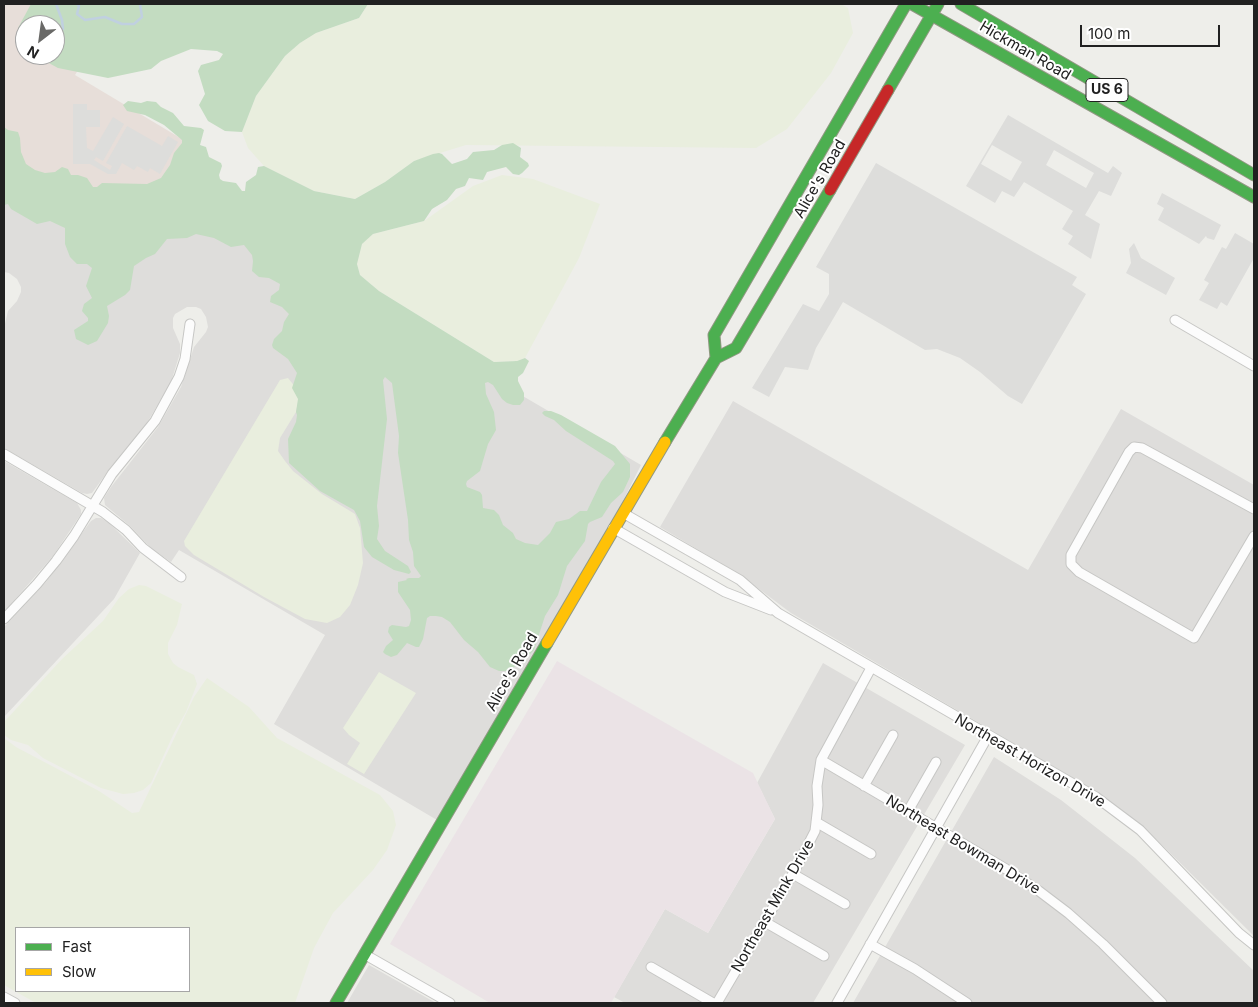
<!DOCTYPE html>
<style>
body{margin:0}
#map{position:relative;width:1258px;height:1007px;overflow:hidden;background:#eeeeea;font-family:Inter,sans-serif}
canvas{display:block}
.frame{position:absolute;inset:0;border:5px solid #212121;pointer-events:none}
.legend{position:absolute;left:15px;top:927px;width:175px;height:65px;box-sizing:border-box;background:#fff;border:1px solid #a6a6a6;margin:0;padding:6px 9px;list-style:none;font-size:15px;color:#212121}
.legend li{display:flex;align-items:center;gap:10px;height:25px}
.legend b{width:25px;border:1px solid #a6a6a6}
.north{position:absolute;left:15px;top:15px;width:50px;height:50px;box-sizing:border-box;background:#fff;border:1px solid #a6a6a6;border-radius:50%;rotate:210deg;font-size:14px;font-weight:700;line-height:20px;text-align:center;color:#212121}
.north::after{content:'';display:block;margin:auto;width:18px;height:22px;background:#696967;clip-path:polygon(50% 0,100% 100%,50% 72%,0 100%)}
.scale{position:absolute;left:1080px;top:25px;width:140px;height:22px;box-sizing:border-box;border:2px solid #212121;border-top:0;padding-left:6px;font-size:15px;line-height:18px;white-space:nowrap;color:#212121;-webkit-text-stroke:4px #fff;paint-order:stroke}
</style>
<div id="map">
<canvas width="1258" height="1007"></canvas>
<div class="frame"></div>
<ul class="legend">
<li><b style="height:6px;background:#4caf50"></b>Fast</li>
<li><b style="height:6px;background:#ffc107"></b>Slow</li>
</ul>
<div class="north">N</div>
<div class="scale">100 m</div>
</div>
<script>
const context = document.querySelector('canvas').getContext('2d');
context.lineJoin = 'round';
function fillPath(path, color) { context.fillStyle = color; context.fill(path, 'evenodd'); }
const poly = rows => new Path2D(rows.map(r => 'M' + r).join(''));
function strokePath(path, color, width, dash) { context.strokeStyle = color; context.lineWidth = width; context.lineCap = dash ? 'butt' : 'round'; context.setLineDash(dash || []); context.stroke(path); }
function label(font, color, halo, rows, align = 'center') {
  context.font = font + ' Inter,sans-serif'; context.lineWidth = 4; context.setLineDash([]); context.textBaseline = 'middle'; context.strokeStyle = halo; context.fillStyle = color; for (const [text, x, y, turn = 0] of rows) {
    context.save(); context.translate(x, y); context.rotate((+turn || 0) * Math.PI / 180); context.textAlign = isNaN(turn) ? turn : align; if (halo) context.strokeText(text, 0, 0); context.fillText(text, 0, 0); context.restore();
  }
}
const residential = poly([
 [4,167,168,189,641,465,623,501,437,820,274,724,325,635,179,550,171,562,152,549,130,526,105,505,104,498,111,487,158,427,181,387,194,347,206,332,208,327,206,317,201,309,196,307,187,307,175,314,173,318,173,328,180,344,180,353,171,382,144,428,111,467,92,493,87,494,82,493,4,448,4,328,8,311,17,301,21,292,21,287,17,279,9,273,4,272],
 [733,401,1028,570,1121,409,1254,485,1254,936,1155,838,1122,811,1087,786,791,613,739,574,660,527],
 [4,461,77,503,81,510,81,514,53,556,4,612],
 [96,518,101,518,109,523,140,553,114,599,4,717,4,627,46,582,91,521],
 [823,663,965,745,813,1003,625,1003,614,997,665,909,708,933,775,819,757,783],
 [994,757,1061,800,1135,858,1254,971,1254,1003,853,1003],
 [369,965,436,1003,347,1003]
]);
const commercial = poly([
 [4,4,119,4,75,75,192,145,153,213,4,167],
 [25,25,55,25,55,55,25,55]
]);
const industrial = poly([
 [557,661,753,773,775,819,708,933,665,909,611,1003,490,1003,390,944]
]);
const religious = poly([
 [73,104,87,104,87,110,100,110,100,127,86,127,87,148,93,151,113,117,124,124,103,161,96,157,94,160,110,170,112,166,106,163,127,126,162,146,168,136,178,142,160,174,150,168,148,172,137,166,134,170,122,163,116,174,108,174,90,164,73,164],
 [1008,115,1108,173,1113,166,1122,173,1111,196,1099,191,1085,215,1100,224,1091,259,1068,244,1073,236,1062,229,1073,211,1024,182,1014,197,1002,191,995,203,966,186],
 [992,145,1022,162,1011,181,981,164],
 [1054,150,1094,173,1086,188,1046,165],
 [876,163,1077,277,1072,285,1086,294,1022,404,1008,396,980,372,960,358,937,349,925,350,843,302,816,348,808,370,785,367,769,397,752,388,803,304,819,311,829,294,829,274,816,267],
 [1162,193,1221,225,1214,240,1207,238,1206,236,1199,244,1158,220,1164,208,1157,204],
 [1235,233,1254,244,1254,258,1227,306,1221,302,1217,309,1199,300,1209,283,1204,280,1222,247,1226,249],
 [1134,243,1141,258,1175,278,1166,295,1126,273,1131,263,1129,249]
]);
const farmland = poly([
 [368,4,841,4,848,8,853,33,831,73,787,129,756,148,466,145,414,161,385,182,355,199,314,191,264,166,248,148,242,132,256,96,285,56,300,43,316,33,359,18],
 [502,175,533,179,600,204,579,258,525,358,517,361,494,362,379,291,360,275,357,264,362,244,373,234,424,221,473,186],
 [288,378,300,393,296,412,280,438,278,451,285,461,293,471,322,494,355,514,360,528,363,563,358,585,350,605,340,617,327,623,305,619,264,597,194,555,185,546,184,541,280,380],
 [139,585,146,586,182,604,177,625,168,643,168,654,173,663,178,667,194,675,197,684,186,712,174,733,151,783,143,790,134,793,123,794,101,788,43,758,28,745,11,740,4,735,4,722,62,659,103,621,119,598,129,589],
 [379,672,416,693,364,774,347,764,360,743,349,735,343,728],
 [207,678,249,707,277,738,380,795,393,811,396,825,387,850,373,870,333,913,314,948,295,1003,36,1003,4,985,4,738,16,747,99,791,132,813,139,812,194,697],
 [189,928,189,991,16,991,16,928]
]);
const forest = poly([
 [31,4,368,4,359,18,316,33,300,43,285,56,256,96,242,132,225,131,208,121,199,105,205,94,198,71,201,65,219,60,223,54,217,51,191,49,161,61,151,69,108,78,58,68,34,55,55,55,55,25,25,25,25,49,18,41,18,28],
 [128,101,141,103,147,101,156,102,161,107,173,113,184,126,201,128,204,130,200,145,206,147,209,157,221,163,222,166,219,175,220,179,223,181,236,183,242,191,245,191,246,182,256,175,258,167,264,166,314,191,355,199,385,182,414,161,433,154,439,153,442,154,452,164,467,159,473,152,494,150,502,145,513,143,521,148,520,157,528,163,529,166,522,173,519,175,513,174,506,167,487,172,483,180,469,178,465,186,456,189,447,200,432,209,424,221,373,234,362,244,357,264,360,275,379,291,494,362,517,361,525,358,529,361,523,373,518,377,518,381,524,393,524,400,520,405,513,405,507,403,502,399,493,385,488,382,485,383,486,394,494,412,496,430,488,444,480,471,467,481,466,484,467,487,480,492,482,495,483,508,494,510,499,515,503,525,513,533,516,539,525,543,538,545,550,533,556,522,569,519,580,511,587,511,601,482,615,464,613,461,566,431,554,420,545,416,542,413,544,411,551,411,561,415,615,446,630,464,630,477,623,492,611,503,602,517,590,522,588,524,585,541,567,566,558,595,545,616,534,650,520,664,506,671,499,671,490,667,478,652,464,640,450,622,442,617,436,616,430,616,427,618,423,639,419,647,416,647,407,643,397,655,391,657,385,654,383,652,386,646,393,640,388,632,389,627,392,625,406,627,409,626,411,620,410,610,398,592,398,582,407,580,406,579,409,578,419,578,421,576,414,566,413,552,409,540,408,520,398,453,399,436,392,383,385,377,383,380,387,419,377,506,379,526,377,539,385,551,408,566,411,572,409,574,394,570,372,557,364,547,360,521,354,510,320,491,289,463,288,439,296,422,297,415,296,412,298,399,292,388,297,373,288,359,273,348,272,345,274,339,282,331,284,322,289,314,282,307,270,302,271,296,279,290,280,284,269,278,259,277,252,271,253,261,252,255,244,245,231,247,214,238,196,234,187,238,167,239,155,254,146,258,134,266,130,290,125,295,107,306,109,316,108,323,97,341,88,345,76,339,74,330,88,321,88,318,82,311,84,304,92,298,86,286,92,268,87,264,77,264,70,257,65,244,65,228,50,221,37,224,11,209,8,204,4,205,4,127,8,130,18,132,20,138,21,152,26,164,35,170,45,173,55,172,62,167,68,169,71,175,78,175,87,178,93,187,97,187,102,183,147,184,161,178,170,165,174,153,182,143,182,140,164,125,145,115,127,111,123,105]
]);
const stream = poly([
 [77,4,79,6,77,14,85,20,105,17,122,24,134,24,142,17,140,4],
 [55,31,63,29,62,20,56,4]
]);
const street = poly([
 [1175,320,1254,366],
 [4,454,103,512,126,530,143,548,181,577],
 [1254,509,1142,448,1134,447,1129,452,1071,555,1071,564,1079,572,1194,638,1254,536],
 [623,513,740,580,778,613,802,627,1096,797,1140,830,1239,933,1254,945],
 [613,528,725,592,771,610],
 [4,619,37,584,56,561,74,536,112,474,155,421,179,377,185,359,190,324],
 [821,760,1006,869,1039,891,1068,913,1103,944,1162,1003],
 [864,786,893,735],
 [908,811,936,762],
 [816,822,871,854],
 [793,874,845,904],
 [765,922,824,956],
 [870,944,915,969,967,1003],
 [364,954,450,1003],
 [651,967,713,1003],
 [4,997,15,1003],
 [717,1003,795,870,815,831,818,805,817,786,821,760,871,668],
 [837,1003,988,736]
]);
const fast = poly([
 [912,4,1254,197],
 [961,4,1254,175],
 [888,90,938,4],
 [716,358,714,335,906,4],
 [665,442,716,358,736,348,830,190],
 [336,1003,547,643]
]);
const slow = poly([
 [547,643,665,442]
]);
const jam = poly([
 [830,190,888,90]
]);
const shields = [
 [1107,90,42]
];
const shieldNames = [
 ["US 6",1107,90]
];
const streetNames = [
 ["Hickman Road",1025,51,30],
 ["Alice's Road",820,179,-60],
 ["Alice's Road",512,672,-60],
 ["Northeast Horizon Drive",1030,761,30],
 ["Northeast Bowman Drive",963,845,31],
 ["Northeast Mink Drive",773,906,-60]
];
fillPath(residential, '#dedddb');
fillPath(commercial, '#e7ded9');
fillPath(industrial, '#ebe3e6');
fillPath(religious, '#dddddb');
fillPath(farmland, '#e9eede');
fillPath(forest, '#c3dcc1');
strokePath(stream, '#c0d0e0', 2.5);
strokePath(street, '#c6c6c4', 11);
strokePath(fast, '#909882', 13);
strokePath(slow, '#909882', 13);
strokePath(jam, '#909882', 13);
strokePath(street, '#fcfcfc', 9);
strokePath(fast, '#4caf50', 11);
strokePath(slow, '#ffc107', 11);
strokePath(jam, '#c62828', 11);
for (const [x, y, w] of shields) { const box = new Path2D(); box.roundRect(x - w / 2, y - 11.5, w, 23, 4); context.fillStyle = '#fff'; context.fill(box); strokePath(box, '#212121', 1); }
label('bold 14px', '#212121', null, shieldNames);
label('15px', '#212121', '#fff', streetNames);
</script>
